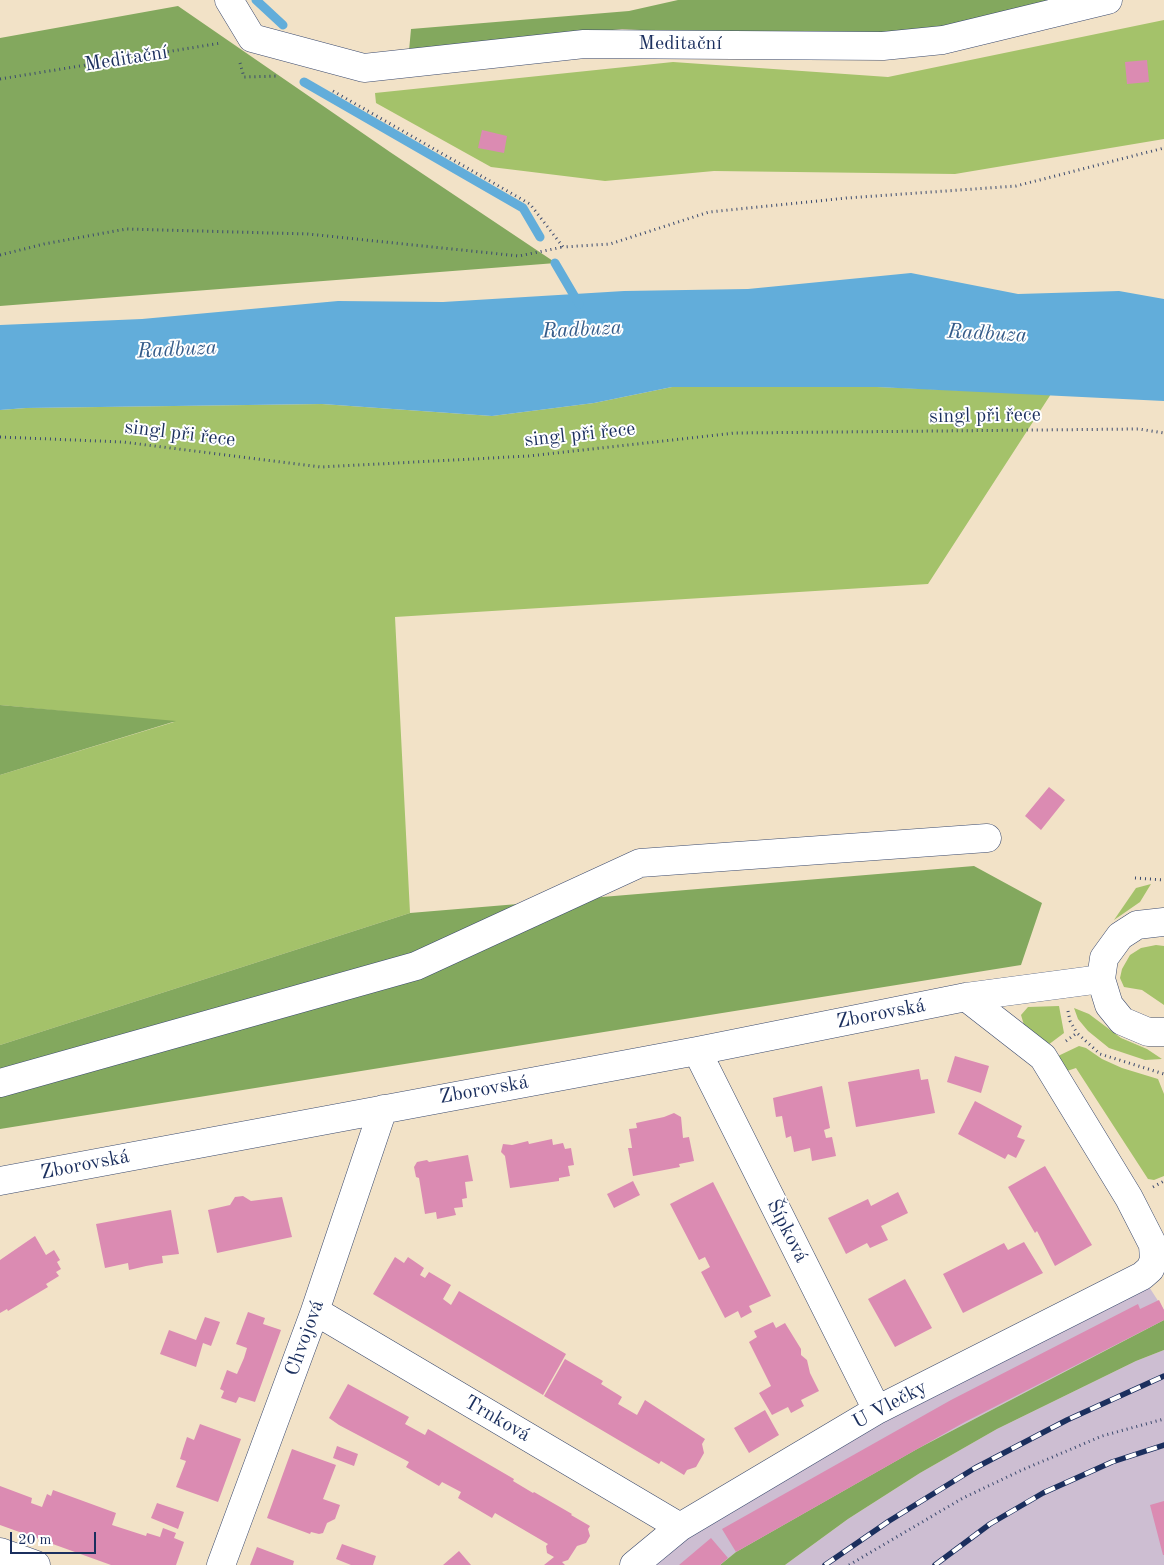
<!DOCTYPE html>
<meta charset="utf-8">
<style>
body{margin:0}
#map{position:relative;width:1164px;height:1565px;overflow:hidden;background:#f2e2c7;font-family:"Old Standard TT",serif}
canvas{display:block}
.scale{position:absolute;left:10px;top:1532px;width:86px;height:22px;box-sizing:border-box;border:2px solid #1b2f5e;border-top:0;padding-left:6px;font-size:15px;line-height:18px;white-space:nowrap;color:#1b2f5e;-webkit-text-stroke:4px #fff;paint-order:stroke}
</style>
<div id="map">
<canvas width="1164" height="1565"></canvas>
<div class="scale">20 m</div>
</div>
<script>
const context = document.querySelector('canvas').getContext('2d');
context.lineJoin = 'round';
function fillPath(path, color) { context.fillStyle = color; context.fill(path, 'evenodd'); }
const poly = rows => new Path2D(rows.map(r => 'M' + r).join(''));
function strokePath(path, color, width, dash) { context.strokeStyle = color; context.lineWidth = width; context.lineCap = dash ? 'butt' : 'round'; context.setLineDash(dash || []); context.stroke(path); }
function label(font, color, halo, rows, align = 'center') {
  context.font = font + ' "Old Standard TT",serif'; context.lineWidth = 4; context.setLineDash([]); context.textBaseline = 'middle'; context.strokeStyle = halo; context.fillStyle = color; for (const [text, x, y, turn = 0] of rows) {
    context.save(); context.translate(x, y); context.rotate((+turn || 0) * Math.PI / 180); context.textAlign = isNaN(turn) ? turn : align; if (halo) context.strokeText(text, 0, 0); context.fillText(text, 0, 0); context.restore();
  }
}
const industrial = poly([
 [1142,1276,1164,1310,1164,1320,917,1449,736,1552,720,1565,634,1565,680,1527],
 [1164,1350,1164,1565,785,1565,848,1519,920,1473,997,1429,1136,1361]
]);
const green = poly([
 [1164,20,1164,139,955,174,714,171,605,181,491,167,376,103,375,93,673,62,888,77],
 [672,387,877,387,1051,394,928,584,395,617,410,913,0,1045,0,775,174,722,0,705,0,410,26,408,322,404,492,416,594,403],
 [1151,884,1140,902,1114,920,1136,888],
 [1156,945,1164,946,1164,1005,1142,990,1124,987,1120,978,1122,969,1130,955,1141,948],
 [1059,1006,1064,1033,1048,1045,1024,1025,1021,1015,1028,1007],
 [1074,1008,1089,1014,1121,1038,1147,1049,1162,1059,1145,1060,1109,1048,1088,1031,1078,1019],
 [1079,1046,1086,1048,1102,1059,1122,1068,1158,1079,1164,1094,1164,1176,1154,1180,1148,1179,1076,1068,1067,1071,1058,1056]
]);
const forest = poly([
 [678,0,1083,0,980,21,842,41,622,29,409,51,411,29,629,11],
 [178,6,390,152,556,263,0,306,0,38],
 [0,705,176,721,0,775],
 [974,866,1042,903,1021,965,0,1129,0,1045,410,913],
 [1164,1320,1164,1350,1136,1361,997,1429,920,1473,848,1519,785,1565,720,1565,736,1552,917,1449]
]);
const water = poly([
 [911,273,1018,294,1119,291,1164,299,1164,401,877,387,672,387,594,403,492,416,322,404,26,408,0,410,0,325,142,319,338,301,443,302,624,291,748,289]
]);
const stream = poly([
 [256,0,283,25],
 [304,82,523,208,540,237],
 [555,263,579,304]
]);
const building = poly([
 [1147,60,1149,82,1127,84,1125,62],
 [482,130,507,136,504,153,478,148],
 [1049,787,1065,800,1041,830,1025,816],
 [955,1056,989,1066,981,1093,947,1082],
 [919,1069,921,1080,928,1079,935,1113,856,1127,848,1082],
 [822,1086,830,1128,824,1130,826,1138,832,1137,836,1156,812,1161,810,1148,794,1152,791,1136,786,1138,782,1116,776,1117,773,1098],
 [975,1101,1022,1126,1017,1137,1025,1140,1016,1158,1008,1154,1005,1159,958,1134],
 [674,1113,681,1117,683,1138,689,1137,694,1161,679,1164,680,1167,633,1176,628,1148,632,1148,629,1129,637,1128,636,1123,664,1117],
 [552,1139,553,1145,563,1143,565,1149,571,1148,574,1165,568,1166,570,1176,559,1178,559,1181,510,1188,505,1156,501,1152,503,1144,512,1145,528,1141,529,1144],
 [468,1155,473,1181,465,1182,467,1198,462,1199,463,1207,454,1208,456,1215,437,1219,436,1212,425,1214,419,1178,416,1177,414,1167,417,1162,427,1160,429,1162],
 [1045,1166,1092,1245,1055,1266,1037,1231,1035,1233,1008,1187],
 [633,1181,640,1195,614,1208,607,1194],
 [713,1182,771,1296,749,1306,752,1312,741,1318,738,1311,725,1318,701,1272,710,1267,705,1257,699,1260,670,1204],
 [898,1192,908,1213,881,1226,888,1240,870,1248,867,1243,846,1254,828,1218,868,1199,871,1206],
 [243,1196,251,1201,282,1197,292,1237,217,1253,208,1210,230,1205,235,1197],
 [171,1210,179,1254,162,1256,163,1263,146,1266,129,1270,128,1263,105,1268,96,1224],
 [35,1236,46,1255,54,1250,60,1260,57,1262,61,1269,56,1272,59,1276,46,1284,48,1287,8,1311,7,1309,0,1313,0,1260],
 [1024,1242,1043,1273,963,1313,943,1274,1004,1243,1008,1250],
 [395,1257,404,1263,408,1257,424,1268,420,1275,425,1278,429,1272,451,1285,443,1299,451,1305,459,1291,566,1354,543,1395,373,1294],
 [905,1279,932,1328,895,1347,868,1299],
 [1159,1300,1164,1310,1164,1320,963,1423,736,1552,722,1529,951,1400,1138,1304,1140,1309],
 [248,1312,265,1318,263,1324,281,1330,255,1402,239,1397,236,1403,221,1398,224,1391,220,1389,227,1370,237,1374,244,1358,247,1348,236,1344],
 [205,1317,220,1322,211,1346,203,1343,196,1367,160,1354,169,1330,196,1340],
 [773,1322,776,1328,785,1323,801,1349,801,1355,807,1360,810,1373,819,1391,801,1400,804,1406,791,1413,788,1407,772,1415,759,1393,771,1386,749,1342,757,1337,754,1331],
 [565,1359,603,1381,601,1384,622,1397,618,1404,637,1415,645,1400,705,1439,702,1444,704,1453,696,1467,687,1470,684,1475,661,1461,659,1464,544,1396],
 [348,1384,409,1417,405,1424,425,1435,428,1429,514,1479,513,1481,533,1493,534,1492,572,1514,571,1515,590,1526,588,1529,590,1536,586,1543,577,1546,568,1560,562,1562,565,1565,544,1565,554,1557,547,1553,546,1546,548,1544,495,1513,492,1518,458,1498,461,1492,442,1482,439,1486,406,1467,409,1462,339,1425,329,1418],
 [765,1410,779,1435,749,1453,734,1428],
 [200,1424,241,1439,218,1502,176,1487,186,1461,180,1459,183,1449,187,1437,194,1440],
 [337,1446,358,1454,354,1466,333,1458],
 [292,1449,336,1465,323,1499,340,1505,335,1519,327,1523,323,1533,319,1534,311,1532,310,1534,267,1518],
 [0,1486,32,1498,31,1503,42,1507,47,1494,51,1496,53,1490,116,1513,112,1525,146,1536,147,1533,160,1537,163,1528,176,1533,174,1538,184,1542,176,1565,111,1565,0,1525],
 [1164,1501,1164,1555,1163,1555,1150,1505],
 [157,1503,184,1512,178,1529,151,1518],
 [711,1538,728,1558,720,1565,679,1565],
 [342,1544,376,1556,373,1565,351,1565,336,1559],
 [257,1547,294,1561,293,1565,250,1565],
 [459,1551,471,1565,443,1565]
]);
const path = poly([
 [240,63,244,77,279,76],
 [0,79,221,43],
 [333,91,530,204,563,247,610,244,709,212,847,198,1016,186,1164,148],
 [0,255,44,244,126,229,308,234,519,256,563,247],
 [0,437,123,442,321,467,529,456,735,433,1139,429,1164,433],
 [1135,878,1164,880],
 [1068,1011,1070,1021,1077,1033],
 [1066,1041,1077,1033,1100,1054,1164,1074],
 [1153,1187,1164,1181],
 [849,1565,963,1498,1022,1470,1102,1436,1164,1419]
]);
const minor = poly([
 [229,0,252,38,364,68,584,44,883,46,943,40,1108,0],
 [1164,922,1137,925,1120,936,1104,958,1101,979,1109,1005,1122,1021,1148,1032,1164,1032],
 [697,1051,877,1410],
 [0,1083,416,966,640,863,987,838],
 [0,1181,697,1051,966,997,1101,979],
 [315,1311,680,1527],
 [0,1552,36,1565],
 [221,1565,315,1311,383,1109],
 [634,1565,680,1527,877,1410,1142,1276,1150,1269,1154,1260,1153,1245,1129,1198,1043,1057,966,997]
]);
const rail = poly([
 [825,1565,889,1521,975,1468,1067,1420,1164,1376],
 [935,1565,990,1524,1043,1493,1112,1462,1164,1445]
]);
const streetNames = [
 ["Meditační",680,44],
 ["Meditační",126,59,-9],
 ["singl při řece",985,416,-1],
 ["singl při řece",180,434,7],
 ["singl při řece",580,435,-6],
 ["Zborovská",881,1014,-11],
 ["Zborovská",484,1090,-10],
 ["Zborovská",85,1165,-11],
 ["Šípková",787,1231,63],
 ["Chvojová",305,1338,-70],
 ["U Vlečky",890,1405,-28],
 ["Trnková",497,1419,30]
];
const waterNames = [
 ["Radbuza",582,330,-3],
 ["Radbuza",987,334,3],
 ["Radbuza",177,350,-3]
];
fillPath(industrial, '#cdbed2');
fillPath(green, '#a4c26a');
fillPath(forest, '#83a85e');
fillPath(water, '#62adda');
strokePath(stream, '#62adda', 9);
fillPath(building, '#db8bb2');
strokePath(minor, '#3b4a6e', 29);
strokePath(path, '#3b4a6e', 3, [1, 4]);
strokePath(minor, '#fff', 28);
strokePath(rail, '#1b2f5e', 5.5);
strokePath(rail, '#fff', 4, [11]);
label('20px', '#1b2f5e', '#fff', streetNames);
label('italic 21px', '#345b89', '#fff', waterNames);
</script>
